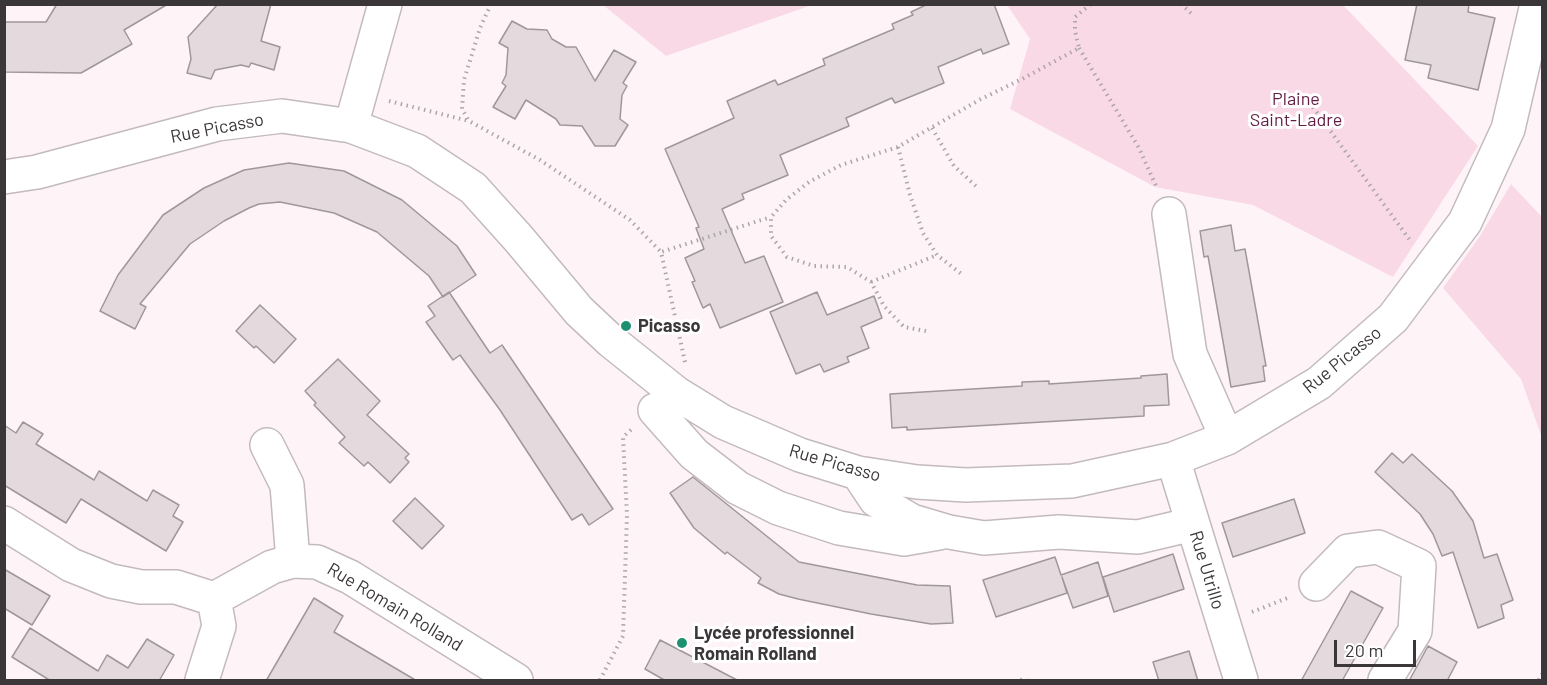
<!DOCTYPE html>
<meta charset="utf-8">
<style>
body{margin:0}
#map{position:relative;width:1547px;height:685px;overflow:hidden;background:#fef4f8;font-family:Barlow,sans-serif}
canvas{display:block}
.frame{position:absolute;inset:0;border:6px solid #3b3739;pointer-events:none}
.scale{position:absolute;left:1334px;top:640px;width:82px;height:27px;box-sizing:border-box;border:3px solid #3b3739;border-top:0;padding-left:8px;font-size:18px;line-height:21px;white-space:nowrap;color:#3b3739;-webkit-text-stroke:4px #fff;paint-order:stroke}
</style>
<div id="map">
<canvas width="1547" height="685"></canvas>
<div class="frame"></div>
<div class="scale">20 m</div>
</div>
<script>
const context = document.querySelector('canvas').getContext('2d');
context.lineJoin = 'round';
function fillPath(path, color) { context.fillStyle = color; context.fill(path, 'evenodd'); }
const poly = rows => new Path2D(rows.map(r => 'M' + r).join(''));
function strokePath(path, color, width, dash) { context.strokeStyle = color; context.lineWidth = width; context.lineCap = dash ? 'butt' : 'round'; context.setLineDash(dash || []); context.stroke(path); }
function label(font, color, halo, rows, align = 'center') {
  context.font = font + ' Barlow,sans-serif'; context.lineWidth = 6; context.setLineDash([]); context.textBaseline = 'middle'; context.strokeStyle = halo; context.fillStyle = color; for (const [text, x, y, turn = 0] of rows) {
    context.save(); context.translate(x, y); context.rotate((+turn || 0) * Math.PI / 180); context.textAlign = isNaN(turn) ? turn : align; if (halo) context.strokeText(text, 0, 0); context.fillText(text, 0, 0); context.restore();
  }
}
const green = poly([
 [603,5,812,5,666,56],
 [1007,5,1343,5,1478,146,1393,277,1253,205,1155,187,1010,109,1030,39],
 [1511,184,1542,217,1542,438,1521,379,1443,288,1480,236]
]);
const building = poly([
 [57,4,168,4,124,30,132,44,81,73,4,72,4,22,46,22,57,4],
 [218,4,271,4,261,41,280,47,274,70,251,63,249,67,241,65,215,70,211,79,187,73,191,59,188,37,218,4],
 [928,4,994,4,1009,44,983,54,981,49,938,67,944,83,895,103,892,98,846,118,849,126,780,155,788,175,742,194,744,199,722,209,745,263,764,256,783,302,720,328,710,304,703,308,692,282,695,281,685,258,704,249,696,228,699,227,665,149,734,118,727,101,775,80,778,85,825,65,823,59,894,29,892,24,913,15,911,12,928,4],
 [1417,4,1469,4,1468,12,1495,18,1478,90,1428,78,1431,65,1405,60,1417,4],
 [512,21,527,29,547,30,552,39,566,47,576,47,595,81,614,50,636,62,623,83,627,86,622,95,620,119,628,125,615,146,595,146,582,126,560,125,556,119,526,100,515,119,493,107,506,86,502,83,506,75,508,48,499,43,512,21],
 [289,163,344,171,402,200,457,246,476,275,443,297,429,276,377,232,334,213,280,202,259,204,249,208,224,221,190,244,140,304,146,307,135,329,100,311,118,275,163,215,204,188,244,170,289,163],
 [1231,225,1235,251,1245,249,1266,366,1263,366,1265,381,1231,387,1208,256,1204,257,1200,231,1231,225],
 [449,292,490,353,502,345,613,509,589,525,582,514,572,520,500,410,460,355,453,360,426,322,435,316,428,306,449,292],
 [817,292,827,315,874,296,882,318,861,327,869,348,847,357,849,362,824,372,820,364,796,374,770,312,817,292],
 [260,305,296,339,274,363,256,346,254,348,236,331,260,305],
 [338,359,380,401,367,415,409,454,405,458,409,462,390,483,368,462,364,466,339,443,345,437,314,405,316,403,305,391,338,359],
 [1167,374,1169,405,1144,406,1144,416,907,430,907,427,892,428,890,394,1022,386,1022,382,1049,381,1049,384,1141,378,1141,376,1167,374],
 [23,422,43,434,36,444,94,480,99,471,147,501,153,490,179,505,173,516,183,522,166,551,81,499,66,523,4,485,4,425,16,433,23,422],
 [1392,453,1403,463,1412,454,1452,491,1473,521,1484,558,1497,554,1513,600,1501,605,1504,618,1478,628,1453,552,1442,556,1433,534,1420,514,1375,472,1392,453],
 [693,477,799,562,917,585,950,586,953,623,931,624,871,614,798,599,779,594,758,583,761,578,727,552,725,554,694,528,670,493,693,477],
 [415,498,444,526,422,549,393,521,415,498],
 [1294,499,1305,533,1233,557,1222,523,1294,499],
 [1173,554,1184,589,1114,612,1103,577,1173,554],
 [1055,557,1061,575,1098,562,1108,596,1073,608,1062,577,1067,593,996,617,983,580,1055,557],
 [4,569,50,596,32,625,4,608,4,569],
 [1351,591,1383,608,1342,681,1301,681,1351,591],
 [314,598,343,616,334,632,417,681,266,681,314,598],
 [30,628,98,671,107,655,128,668,147,639,174,655,159,681,51,681,12,657,30,628],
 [660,640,739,681,666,681,645,669,660,640],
 [1428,646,1457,662,1447,681,1409,681,1428,646],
 [1189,651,1198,681,1159,681,1153,662,1189,651]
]);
const path = poly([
 [491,4,480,28,464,80,462,109,469,121,540,160,630,220,661,252],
 [1181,4,1193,15],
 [1079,48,1139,148,1157,188],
 [389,101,469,121],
 [1313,107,1412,243],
 [932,128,954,166,977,187],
 [898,147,910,195,923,233,937,255,964,276],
 [871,282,937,255],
 [926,331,904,327,884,306,871,282,847,267,814,266,787,257,771,236,771,217,786,200,809,182,841,165,898,147,979,100,1024,78,1079,48,1075,31,1075,17,1091,4],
 [685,362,661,252,771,217],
 [1252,612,1290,597],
 [600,680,623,636,627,515,623,437,633,428],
 [1021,680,1025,678,1026,680],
 [1539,680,1542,674]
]);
const minor = poly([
 [351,126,385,4],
 [4,177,37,172,217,124,282,116,351,126,417,151,473,188,518,238,579,311,611,341,676,393,723,422,800,455,858,473,917,482,966,485,1072,481,1173,459,1227,438,1319,383,1393,318,1465,222,1508,129,1537,4],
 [1169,214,1190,354,1227,438],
 [655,410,694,454,738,488,778,508,839,528,904,539,939,533],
 [267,445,287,485,293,561],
 [1173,459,1241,680],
 [858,473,876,500,912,521,949,532,984,538,1059,532,1138,537,1193,524],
 [4,523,71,565,111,581,141,587,176,587,214,599,272,567,293,561,317,562,350,577,516,680],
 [1316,584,1348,551,1378,547,1419,566,1415,631,1385,680],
 [202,680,219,626,214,599]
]);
const markers = [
 [626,326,6,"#1e9072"],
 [682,643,6,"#1e9072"]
];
const parkNames = [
 ["Plaine",1296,99],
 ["Saint-Ladre",1296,120]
];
const streetNames = [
 ["Rue Picasso",217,128,-11],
 ["Rue Picasso",1342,360,-39],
 ["Rue Picasso",835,463,16],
 ["Rue Utrillo",1207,570,73],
 ["Rue Romain Rolland",395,607,31]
];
const poiNames = [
 ["Picasso",638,326],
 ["Lycée professionnel",694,633],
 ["Romain Rolland",694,654]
];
fillPath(green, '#fad9e7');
fillPath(building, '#e4dade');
strokePath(building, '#a0979b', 1.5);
strokePath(minor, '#c3babe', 36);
strokePath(path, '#ada6a9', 4, [1.5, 4.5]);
strokePath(minor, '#fff', 33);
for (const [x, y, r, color] of markers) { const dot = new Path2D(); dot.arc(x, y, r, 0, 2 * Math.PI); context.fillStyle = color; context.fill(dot); strokePath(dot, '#fff', 2); }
label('18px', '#641d44', '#fff', parkNames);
label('18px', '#3b3739', '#fff', streetNames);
label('bold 18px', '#3b3739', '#fff', poiNames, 'left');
</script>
